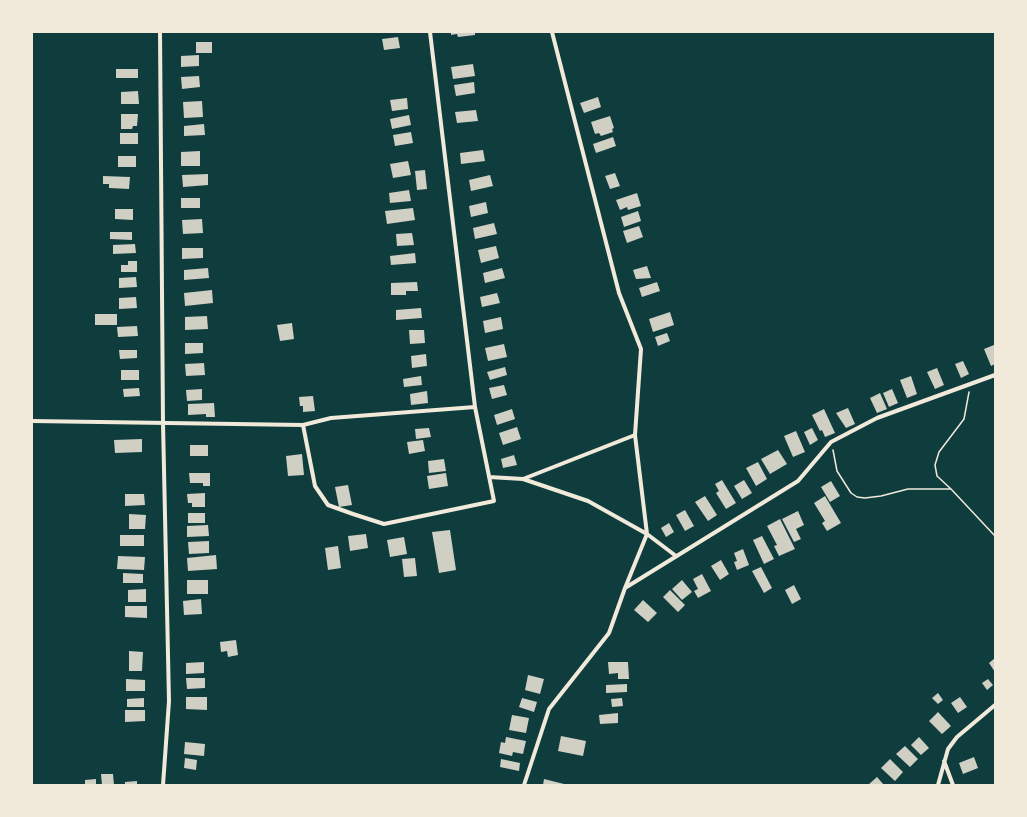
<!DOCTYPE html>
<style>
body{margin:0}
#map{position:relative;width:1027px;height:817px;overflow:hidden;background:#0f3d3e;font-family:Commissioner,sans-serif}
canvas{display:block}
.frame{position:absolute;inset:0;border:33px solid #f1e9da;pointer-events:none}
</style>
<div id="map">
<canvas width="1027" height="817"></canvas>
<div class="frame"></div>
</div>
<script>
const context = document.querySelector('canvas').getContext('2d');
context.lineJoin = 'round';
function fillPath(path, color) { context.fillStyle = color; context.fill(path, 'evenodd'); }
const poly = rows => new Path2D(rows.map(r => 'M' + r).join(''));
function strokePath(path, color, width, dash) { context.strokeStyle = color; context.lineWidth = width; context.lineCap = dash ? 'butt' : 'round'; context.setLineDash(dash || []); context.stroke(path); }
const building = poly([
 [451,32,475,32,475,35,458,37,457,34,451,35],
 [398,37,400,48,384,50,382,39],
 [196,42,212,42,212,53,196,53],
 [199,55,199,66,181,67,181,56],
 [473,64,475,76,453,79,451,67],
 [116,69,138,69,138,78,116,78],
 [199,76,200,87,182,89,181,77],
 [474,82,475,93,456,96,454,85],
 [138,91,139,104,121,104,121,92],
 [598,97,601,107,584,113,580,103],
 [407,98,408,109,392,111,390,100],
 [202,101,203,117,184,118,183,102],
 [476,110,478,121,457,123,455,112],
 [121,114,138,114,137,126,133,126,132,129,121,129],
 [409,115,411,125,392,129,390,119],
 [610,116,614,128,612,129,613,132,601,136,599,133,595,134,591,122],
 [204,124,205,135,184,136,184,126],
 [411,132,413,143,395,146,393,135],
 [120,133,138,133,138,144,120,144],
 [613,137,616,146,596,153,593,144],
 [483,150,485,161,461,164,460,153],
 [200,151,200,166,181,166,181,152],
 [118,156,136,156,136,167,118,167],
 [408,161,411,175,393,178,390,164],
 [425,170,427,189,417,190,415,171],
 [615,173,620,186,610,189,605,176],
 [208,174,208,185,183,187,182,175],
 [490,175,493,186,471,191,469,180],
 [103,176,130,177,129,189,109,188,109,184,103,184],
 [409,190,411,201,390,203,389,193],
 [637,193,641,206,628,210,627,207,620,210,616,200],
 [181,198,200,198,200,208,181,208],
 [486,202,488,213,471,217,469,206],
 [413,208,415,220,387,224,385,211],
 [115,209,133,209,133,220,115,219],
 [638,211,641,221,624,227,621,217],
 [202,219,203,233,183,234,182,220],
 [494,223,497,234,475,239,473,228],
 [639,226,643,237,627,243,623,231],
 [110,232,132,232,132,240,110,239],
 [412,233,414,245,397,246,396,234],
 [135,244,136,253,113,254,113,245],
 [496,246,499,258,481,263,478,250],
 [182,248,203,248,203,258,182,259],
 [415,253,416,263,391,265,390,256],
 [128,261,137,261,137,272,121,272,121,265,128,265],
 [647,266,651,278,636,279,633,270],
 [208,268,209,278,184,280,184,270],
 [502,268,505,278,485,283,483,273],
 [136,277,137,287,119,288,119,278],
 [417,282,418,291,406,291,406,295,391,295,391,283],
 [657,282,660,291,642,297,639,288],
 [212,290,213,303,185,306,184,293],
 [497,293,500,303,482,307,480,297],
 [136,297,137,308,119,309,119,298],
 [421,308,422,318,396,320,396,310],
 [670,312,674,325,653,332,649,319],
 [95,314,117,314,117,325,95,325],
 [207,316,208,329,185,330,185,317],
 [501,317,503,329,485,333,483,321],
 [292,323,294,339,280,341,277,325],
 [137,326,138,336,118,337,117,327],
 [409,330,424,330,425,343,410,344],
 [667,333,670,341,658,346,655,337],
 [185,343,203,343,203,353,185,354],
 [504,344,507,357,488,361,485,348],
 [994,345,995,364,991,366,984,349],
 [119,350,137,350,137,358,120,359],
 [426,354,427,366,412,368,411,356],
 [963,361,969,374,961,378,955,364],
 [204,363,205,375,186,376,185,364],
 [505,367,507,375,490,380,487,372],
 [937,368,944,385,935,389,927,372],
 [121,370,139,370,139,380,121,380],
 [421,376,422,385,404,387,403,379],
 [911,376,917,394,907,398,900,380],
 [504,385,507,395,492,399,489,388],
 [139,388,140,396,124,397,123,389],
 [202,389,202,400,187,401,186,390],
 [892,389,898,403,889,407,883,393],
 [427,391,428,403,411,405,410,394],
 [880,393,887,409,877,413,870,398],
 [313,396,315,411,303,412,303,406,300,406,299,397],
 [214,403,215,417,206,417,206,414,188,415,188,404],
 [848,408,855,424,846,428,836,413],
 [512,409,515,419,497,425,494,415],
 [824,409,835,433,825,437,822,430,820,431,812,415],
 [517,427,521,439,503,445,499,433],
 [429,428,431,437,416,439,415,429],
 [812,428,818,440,810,445,804,432],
 [796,431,805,452,793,457,784,436],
 [142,439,142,452,115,453,114,440],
 [423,440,425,451,409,454,407,442],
 [190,445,208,445,208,456,190,456],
 [778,450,787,464,770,474,761,459],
 [302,454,304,475,288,476,286,456],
 [514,455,517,465,503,468,501,459],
 [444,459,446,471,429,473,428,461],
 [758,462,767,479,756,486,746,468],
 [189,473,210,473,210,486,203,486,203,483,190,483],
 [446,473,448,486,429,489,427,476],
 [722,480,736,503,726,509,716,493,719,491,715,484],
 [744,480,752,493,742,499,734,486],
 [831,481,840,496,830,502,821,487],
 [348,485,352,505,339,507,335,487],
 [205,493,205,507,192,507,192,503,188,503,187,494],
 [125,494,144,494,145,505,125,506],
 [705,496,717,515,708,521,695,502],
 [825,496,841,523,827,531,822,523,825,521,814,503],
 [685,510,694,526,685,531,676,515],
 [798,511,804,525,796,529,801,539,794,542,782,519],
 [188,513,205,513,205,523,188,523],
 [129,514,146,515,145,529,129,529],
 [780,519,795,549,779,556,774,546,777,545,767,526],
 [669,523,674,532,666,537,661,528],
 [208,525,209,536,187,537,187,526],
 [450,530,456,570,439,573,432,532],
 [366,534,368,548,350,551,348,536],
 [120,535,144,535,144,546,120,546],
 [762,536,774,559,764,564,753,540],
 [404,537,407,554,390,557,387,540],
 [209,541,209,553,189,554,188,542],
 [338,546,341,568,328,570,325,548],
 [743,549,749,565,737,570,734,562,737,561,734,553],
 [216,555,217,569,188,571,187,558],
 [118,556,145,557,144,570,117,569],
 [415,558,417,576,404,577,402,559],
 [721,560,729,574,720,580,711,566],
 [761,567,772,588,764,593,752,571],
 [123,573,143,574,143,583,123,583],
 [702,574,711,591,698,598,694,591,698,589,693,579],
 [187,580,208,580,208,594,187,594],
 [682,580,692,592,682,600,672,589],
 [794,585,801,599,792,604,785,590],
 [146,589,146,602,128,602,128,590],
 [670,590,685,605,678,612,663,597],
 [201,599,202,614,184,615,183,601],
 [643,600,657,613,648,622,634,610],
 [125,606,147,606,147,618,125,617],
 [236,640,238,655,228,657,227,651,221,652,220,642],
 [129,651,143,652,142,671,129,671],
 [995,658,995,672,989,663],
 [204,662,204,673,186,674,186,663],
 [608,662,628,662,629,679,618,679,618,673,609,674],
 [528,675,544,679,540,694,525,690],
 [186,678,205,678,205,688,187,689],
 [126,679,145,680,145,691,126,691],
 [988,679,993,685,987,690,982,683],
 [627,684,627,692,606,693,606,685],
 [938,693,943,700,938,704,932,698],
 [186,697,207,697,207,710,186,709],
 [960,697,967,707,958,713,951,703],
 [144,698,144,707,127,707,127,699],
 [522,698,537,702,534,712,519,707],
 [622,698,623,706,612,707,611,699],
 [125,710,145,710,145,721,125,722],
 [938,712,951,726,942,734,929,721],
 [618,713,618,723,600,724,599,715],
 [512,715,529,718,526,733,509,730],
 [561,736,586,741,583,756,558,751],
 [506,737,526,741,523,754,513,752,512,756,499,753,501,742,505,743],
 [919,737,929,748,921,755,911,745],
 [185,742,205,744,204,756,184,754],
 [905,746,918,759,910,767,896,754],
 [974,757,978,768,963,774,959,763],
 [185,758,197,760,196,770,184,768],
 [501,759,520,763,519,771,500,767],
 [890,759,903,772,895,781,881,768],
 [101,774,113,774,114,785,102,785],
 [877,777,884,785,868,785],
 [96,779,96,785,85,785,85,780],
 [544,779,564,784,564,785,543,785],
 [137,781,137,785,125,785,125,782]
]);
const path = poly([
 [833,450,837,471,851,493,857,497,865,498,881,496,908,489,951,489,995,536],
 [951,489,937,476,935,465,939,452,964,419,969,392]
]);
const minor = poly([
 [160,32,163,423,169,701,163,785],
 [552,32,619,293,641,349,635,435,647,534,625,588],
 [32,421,303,425,331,418,475,407],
 [303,425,315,486,328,505,353,514,384,524,494,501,475,407,430,32],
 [489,477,523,479,635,435],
 [523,479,588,501,647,534,676,556],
 [944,761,953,785],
 [524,785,549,709,609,633,625,588,798,481,831,442,877,418,995,375],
 [938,785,948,749,957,737,995,705]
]);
fillPath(building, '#cfcfc3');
strokePath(path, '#f1e9da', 1.5);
strokePath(minor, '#f1e9da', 4);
</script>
